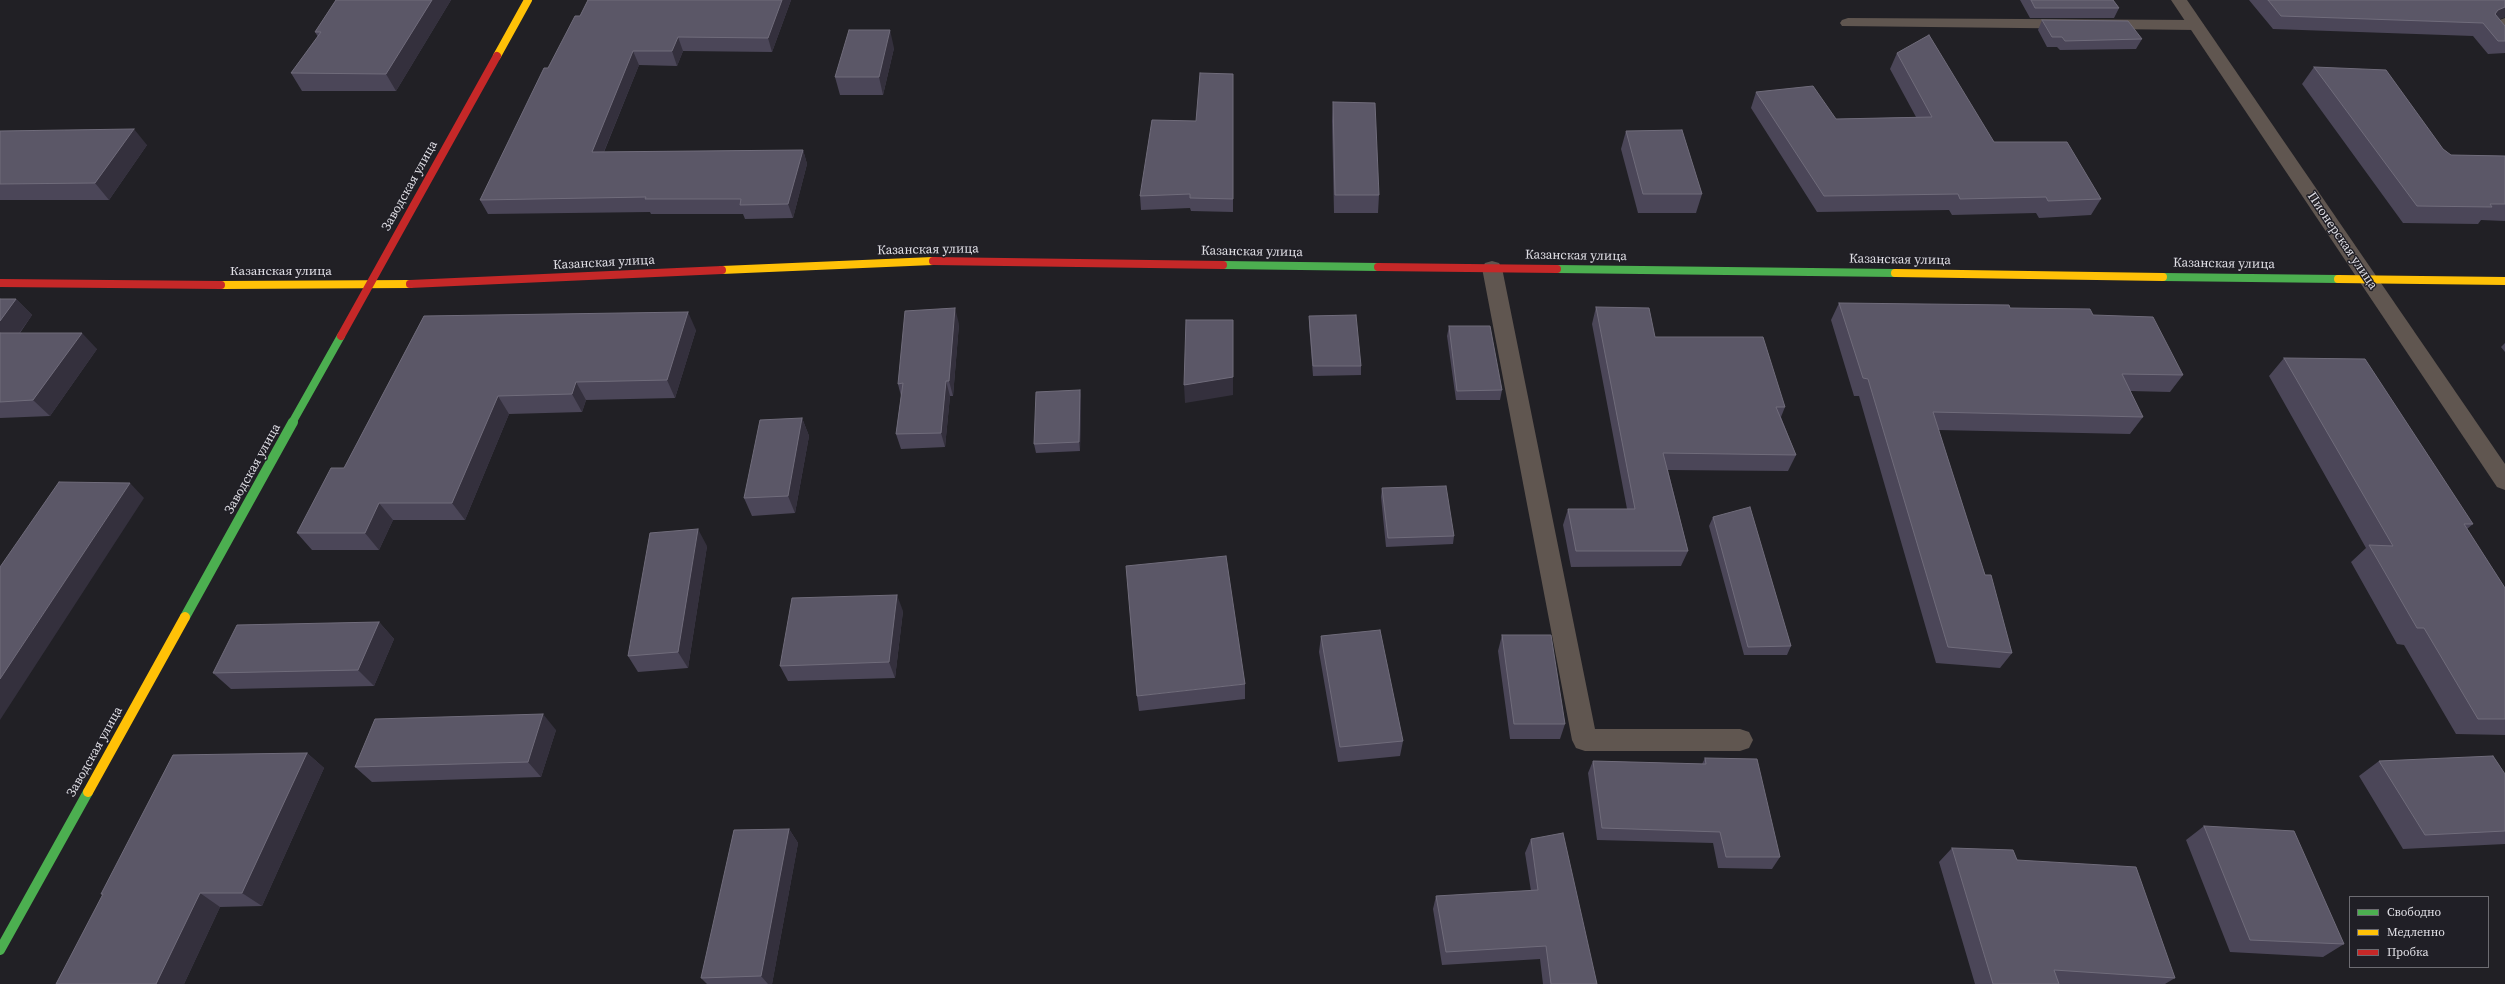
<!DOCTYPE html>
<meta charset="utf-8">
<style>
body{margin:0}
#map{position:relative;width:2505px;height:984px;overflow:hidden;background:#212025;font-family:"Source Serif 4",serif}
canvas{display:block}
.legend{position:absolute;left:2349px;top:896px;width:140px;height:72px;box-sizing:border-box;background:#201f26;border:1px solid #6d6c72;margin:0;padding:5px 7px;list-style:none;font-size:12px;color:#e0dfe5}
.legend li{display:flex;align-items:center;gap:8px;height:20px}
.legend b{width:20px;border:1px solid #6d6c72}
</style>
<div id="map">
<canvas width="2505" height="984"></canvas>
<ul class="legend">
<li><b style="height:5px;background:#4caf50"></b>Свободно</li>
<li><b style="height:5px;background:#ffc107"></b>Медленно</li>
<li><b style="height:5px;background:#c62828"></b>Пробка</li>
</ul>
</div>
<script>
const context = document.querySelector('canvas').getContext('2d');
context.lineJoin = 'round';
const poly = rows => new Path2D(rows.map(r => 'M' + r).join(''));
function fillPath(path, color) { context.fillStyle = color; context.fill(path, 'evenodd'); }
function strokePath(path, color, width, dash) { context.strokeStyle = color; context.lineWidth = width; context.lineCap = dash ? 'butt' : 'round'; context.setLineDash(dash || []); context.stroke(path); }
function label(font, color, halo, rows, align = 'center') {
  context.font = font + ' "Source Serif 4",serif'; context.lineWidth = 3; context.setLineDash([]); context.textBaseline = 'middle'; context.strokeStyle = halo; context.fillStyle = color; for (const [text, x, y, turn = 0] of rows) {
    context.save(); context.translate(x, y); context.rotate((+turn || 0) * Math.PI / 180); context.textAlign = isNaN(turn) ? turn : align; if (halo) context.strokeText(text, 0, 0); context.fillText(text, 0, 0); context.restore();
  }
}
const lane = poly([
 [1848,18,2196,20,2204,25,2196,30,1842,26,1840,23,1842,20,1848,18],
 [2505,18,2505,44,2499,42,2486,27,2488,24,2505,18],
 [1492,261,1499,263,1502,268,1595,729,1740,729,1749,732,1753,740,1749,748,1740,751,1585,751,1576,748,1572,740,1482,268,1485,263,1492,261]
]);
const street = poly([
 [2171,0,2187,0,2505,464,2505,490,2497,487,2171,0]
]);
const fastFar1 = poly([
 [1223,265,1378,267],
 [1557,269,1895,273],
 [2163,277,2338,279],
 [292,423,341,336]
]);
const fast = poly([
 [185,617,293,422],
 [0,950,88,792]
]);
const slowFar1 = poly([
 [497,56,528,0],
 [722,270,933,261],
 [1895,273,2163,277],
 [2338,279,2505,281],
 [221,285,410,284]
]);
const slow = poly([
 [88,792,185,617]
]);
const jam = poly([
 [933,261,1223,265],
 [1378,267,1557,269],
 [0,283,221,285],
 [410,284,722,270],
 [341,336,497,56]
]);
const wall = poly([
 [336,0,451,0,396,91,302,91,291,73,318,37,315,32],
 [588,0,791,0,772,52,683,51,677,66,639,65,604,152,803,150,807,164,793,218,745,219,743,214,651,214,650,212,488,214,480,200,548,68,580,16],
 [2020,0,2113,0,2119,8,2114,18,2030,18],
 [2249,0,2505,0,2505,17,2499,19,2505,26,2505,53,2488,54,2473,36,2273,29],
 [2042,20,2142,39,2136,49,2060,50,2057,47,2047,47,2038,30],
 [894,48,883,95,840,95,835,77],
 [1897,53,1994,142,2101,199,2091,215,2039,218,2036,213,1952,215,1949,210,1817,212,1751,108,1756,92,1836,119,1916,117,1890,69],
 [2314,67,2443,149,2451,155,2505,156,2505,221,2481,220,2478,224,2403,223,2302,84],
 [1233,74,1233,212,1191,211,1190,208,1141,210,1140,196],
 [1333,102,1379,195,1378,213,1334,213,1332,121],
 [0,131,147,145,109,200,0,200],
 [1626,131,1702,194,1696,213,1638,213,1621,149],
 [0,299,16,299,32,315,20,333,97,349,50,416,0,418],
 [1839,303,2010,308,2093,315,2183,375,2170,392,2130,391,2143,417,2130,434,1938,430,1985,575,2012,653,2000,668,1936,663,1859,396,1854,396,1831,320],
 [1596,307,1655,337,1785,407,1781,417,1796,455,1788,471,1668,470,1688,551,1681,566,1571,567,1563,525,1568,509,1627,509,1592,324],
 [424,316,696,330,675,398,586,400,582,412,509,414,465,520,393,520,379,550,312,550,297,533,344,468],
 [1309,316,1361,366,1361,375,1313,376,1309,325],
 [959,324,953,396,950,396,945,447,901,449,896,434,901,396,898,384],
 [1449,326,1502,390,1500,400,1456,400,1447,336],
 [2505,343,2505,352,2501,347],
 [2284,358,2473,524,2467,529,2505,588,2505,735,2456,734,2404,645,2397,644,2351,562,2366,548,2269,376],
 [1080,390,1081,399,1080,451,1036,453,1034,444],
 [802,418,809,436,795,513,752,516,744,498],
 [1382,488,1454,536,1453,544,1386,547,1381,497],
 [1713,517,1791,646,1787,655,1744,655,1709,526],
 [707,546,688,668,638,672,628,656],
 [903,611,895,678,788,681,780,666],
 [379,622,394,639,374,686,231,689,213,673],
 [1502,635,1565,724,1560,739,1510,739,1498,651],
 [1321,636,1403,741,1400,756,1338,762,1319,652],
 [1245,684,1245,699,1139,711,1137,696],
 [556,730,541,777,372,782,355,767],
 [307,753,324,768,262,906,220,907,184,984,56,984,103,895,101,894],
 [1705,758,1780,857,1772,869,1718,868,1713,843,1597,840,1588,773,1593,761,1702,764],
 [2379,761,2505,774,2505,844,2403,849,2359,776],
 [2204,826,2344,944,2323,957,2230,952,2186,840],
 [789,829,798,843,772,984,707,984,701,978],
 [1531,839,1597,984,1543,984,1540,959,1442,965,1433,909,1436,896,1531,891,1525,853],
 [1952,848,2017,860,2175,978,2165,984,1975,984,1939,862]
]);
const shadedWall = poly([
 [432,0,451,0,396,91,386,74],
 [782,0,791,0,772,52,768,38],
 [2505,7,2505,17,2488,23,2498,10],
 [890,30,894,48,883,95,879,77],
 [678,37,683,51,677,66,672,51],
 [633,51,639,65,598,166,592,152],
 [134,129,147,145,109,200,95,183],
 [803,150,807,164,793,218,788,204],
 [16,299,32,315,8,349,0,341,0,321],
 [955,308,959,324,953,396,949,381],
 [688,312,696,330,675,398,667,380],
 [1233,320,1233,395,1185,403,1184,385],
 [82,333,97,349,50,416,33,400],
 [946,381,950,396,945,447,941,433],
 [576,382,586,400,582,412,572,394],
 [1080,390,1081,399,1080,451,1079,442],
 [498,396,509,414,465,520,452,503],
 [802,418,809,436,795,513,788,496],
 [130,483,144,498,0,720,0,679],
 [379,503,393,520,379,550,365,533],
 [698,529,707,546,688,668,678,652],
 [897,595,903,611,895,678,889,662],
 [379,622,394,639,374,686,358,670],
 [543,714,556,730,541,777,528,762],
 [307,753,324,768,262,906,242,893],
 [789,829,798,843,772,984,768,984,761,976],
 [200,893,220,907,184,984,156,984]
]);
const building = poly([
 [336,0,432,0,386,74,291,73,321,32,315,32,336,0],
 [588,0,782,0,768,38,678,37,672,51,633,51,592,152,803,150,788,204,740,205,741,199,645,199,646,197,480,200,544,68,548,68,575,16,580,16,588,0],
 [2031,0,2113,0,2119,8,2035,8,2031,0],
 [2268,0,2505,0,2505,7,2498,10,2495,14,2505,26,2505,41,2498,41,2483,23,2281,16,2268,0],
 [2042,20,2128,21,2142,39,2065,41,2062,37,2052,37,2042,20],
 [849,30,890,30,879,77,835,77,849,30],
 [1929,35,1994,142,2067,142,2101,199,2048,201,2046,197,1960,199,1958,194,1824,196,1756,92,1813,86,1836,119,1932,117,1897,53,1929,35],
 [2314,67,2386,70,2443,149,2451,155,2505,156,2505,204,2490,204,2492,207,2417,206,2314,67],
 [1200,73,1233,74,1233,199,1190,198,1190,194,1140,196,1152,120,1196,121,1200,73],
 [1333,102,1375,103,1379,195,1335,195,1333,102],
 [134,129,95,183,0,184,0,131,134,129],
 [1682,130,1702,194,1643,194,1626,131,1682,130],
 [0,299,16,299,0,321,0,299],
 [1839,303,2009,305,2010,308,2090,309,2093,315,2153,317,2183,375,2122,374,2143,417,1933,412,1985,575,1991,575,2012,653,1948,647,1868,379,1863,378,1839,303],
 [1596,307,1649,308,1655,337,1763,337,1785,407,1776,407,1796,455,1663,453,1688,551,1576,551,1568,509,1635,509,1596,307],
 [955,308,949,381,946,381,941,433,896,434,903,383,898,384,905,311,955,308],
 [688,312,667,380,576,382,572,394,498,396,452,503,379,503,365,533,297,533,331,468,344,468,424,316,688,312],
 [1356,315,1361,366,1313,366,1309,316,1356,315],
 [1186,320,1233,320,1233,377,1184,385,1186,320],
 [1449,326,1490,326,1502,390,1457,391,1449,326],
 [0,333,82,333,33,400,0,402,0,333],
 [2284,358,2365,359,2473,524,2464,524,2505,588,2505,719,2478,719,2424,628,2417,628,2369,545,2393,546,2284,358],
 [1080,390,1079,442,1034,444,1036,392,1080,390],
 [802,418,788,496,744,498,760,420,802,418],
 [59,482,130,483,0,679,0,567,59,482],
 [1446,486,1454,536,1388,538,1382,488,1446,486],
 [1750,507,1791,646,1748,647,1713,517,1750,507],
 [698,529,678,652,628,656,650,533,698,529],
 [1226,556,1245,684,1137,696,1126,566,1226,556],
 [897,595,889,662,780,666,792,598,897,595],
 [379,622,358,670,213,673,237,625,379,622],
 [1380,630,1403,741,1340,747,1321,636,1380,630],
 [1502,635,1551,635,1565,724,1514,724,1502,635],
 [543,714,528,762,355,767,375,719,543,714],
 [307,753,242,893,200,893,156,984,56,984,103,894,101,894,173,755,307,753],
 [2493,756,2505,774,2505,831,2425,835,2379,761,2493,756],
 [1705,758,1757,759,1780,857,1726,857,1720,832,1602,828,1593,761,1706,764,1705,758],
 [2204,826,2294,831,2344,944,2250,940,2204,826],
 [789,829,761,976,701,978,734,830,789,829],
 [1563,833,1597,984,1551,984,1546,946,1446,952,1436,896,1538,890,1531,839,1563,833],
 [1952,848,2013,850,2017,860,2136,867,2175,978,2054,970,2059,984,1993,984,1952,848]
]);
const streetNames = [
 ["Заводская улица",410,186,-61],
 ["Пионерская улица",2342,241,56],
 ["Казанская улица",928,250,-1],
 ["Казанская улица",1252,252,1],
 ["Казанская улица",1576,256,1],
 ["Казанская улица",1900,260,1],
 ["Казанская улица",604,263,-3],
 ["Казанская улица",2224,264,1],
 ["Казанская улица",281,272],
 ["Заводская улица",253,469,-61],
 ["Заводская улица",95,752,-61]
];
fillPath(lane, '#605650');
fillPath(street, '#605650');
strokePath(fastFar1, '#4caf50', 8);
strokePath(fast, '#4caf50', 10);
strokePath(slowFar1, '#ffc107', 8);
strokePath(slow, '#ffc107', 10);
strokePath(jam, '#c62828', 8);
fillPath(wall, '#4b4658');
fillPath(shadedWall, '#34303d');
fillPath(building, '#5b5767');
strokePath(building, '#706c7b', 1);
label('13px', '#e0dfe5', '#201f26', streetNames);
</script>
